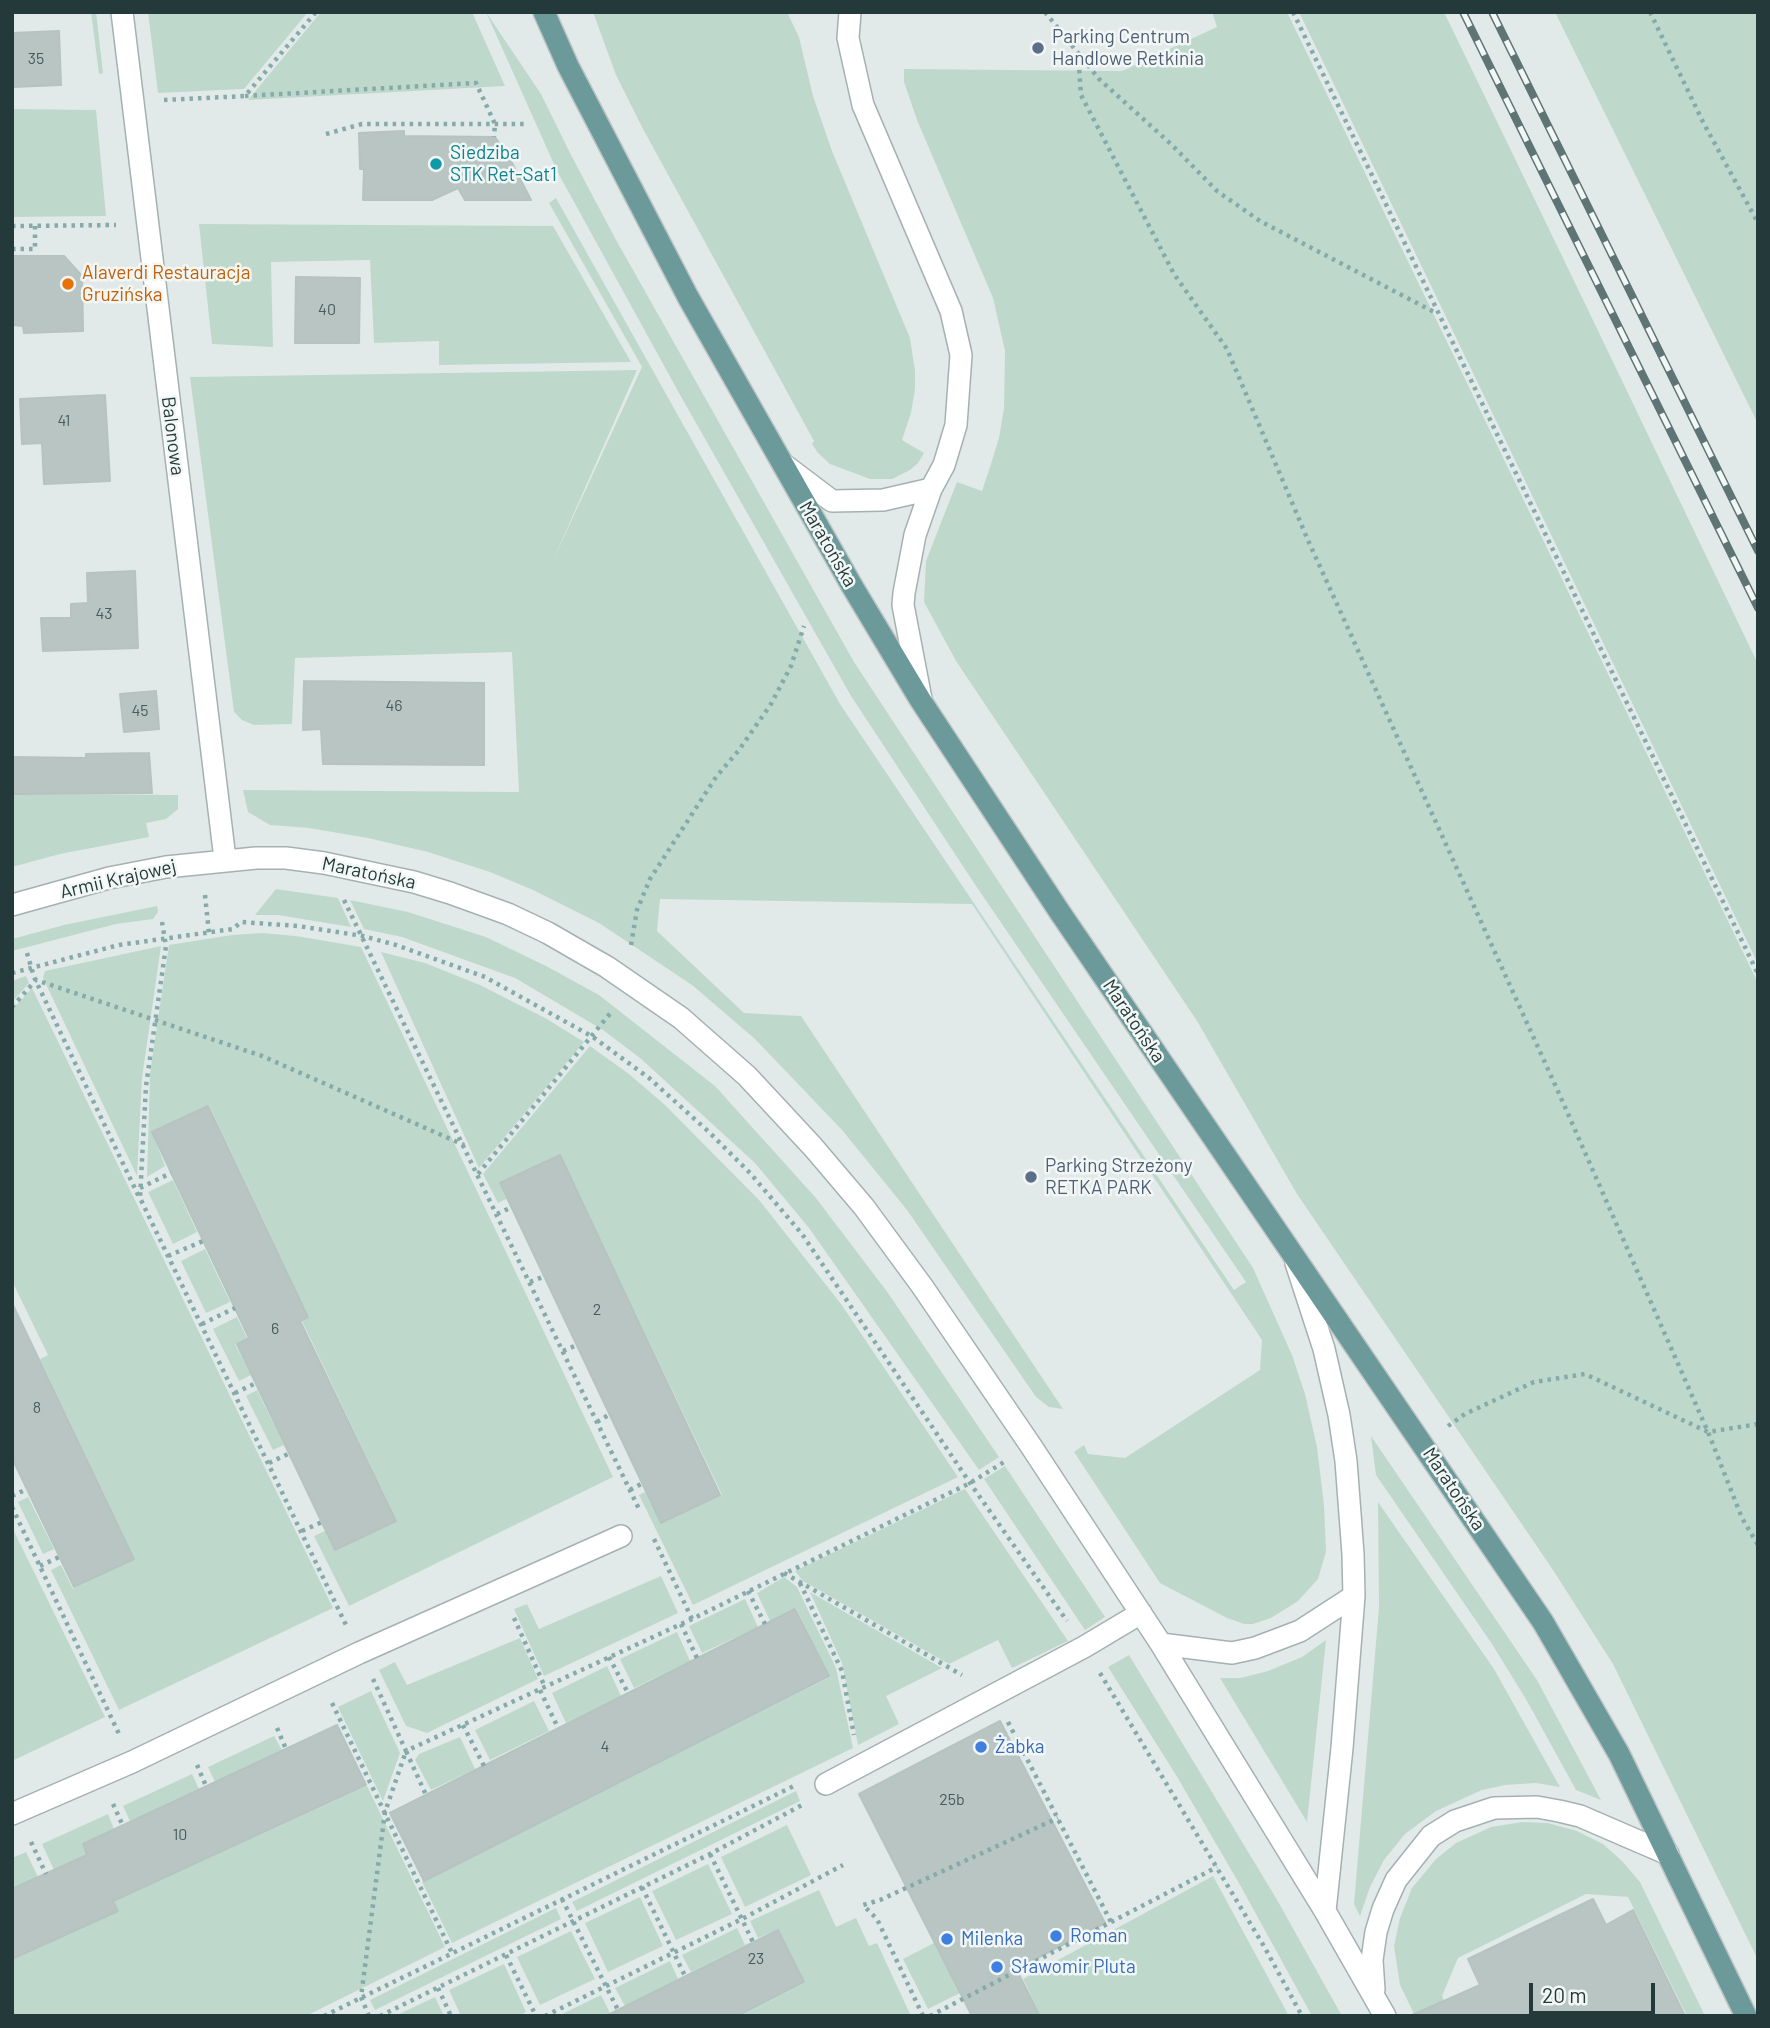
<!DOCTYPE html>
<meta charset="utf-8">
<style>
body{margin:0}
#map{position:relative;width:1770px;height:2028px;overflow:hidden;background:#e2eae9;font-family:Barlow,sans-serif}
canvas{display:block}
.frame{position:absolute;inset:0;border:14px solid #243939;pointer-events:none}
.scale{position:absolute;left:1529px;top:1983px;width:126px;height:32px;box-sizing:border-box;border:4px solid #243939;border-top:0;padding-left:9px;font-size:21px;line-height:24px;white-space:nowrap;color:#243939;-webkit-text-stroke:5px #f2f7f6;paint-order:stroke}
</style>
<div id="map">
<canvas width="1770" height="2028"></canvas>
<div class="frame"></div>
<div class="scale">20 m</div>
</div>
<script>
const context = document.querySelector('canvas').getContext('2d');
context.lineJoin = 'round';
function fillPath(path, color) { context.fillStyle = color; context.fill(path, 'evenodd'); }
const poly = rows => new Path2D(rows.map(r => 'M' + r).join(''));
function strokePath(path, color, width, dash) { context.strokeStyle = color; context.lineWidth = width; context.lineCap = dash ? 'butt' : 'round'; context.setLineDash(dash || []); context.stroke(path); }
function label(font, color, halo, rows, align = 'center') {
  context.font = font + ' Barlow,sans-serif'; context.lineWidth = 5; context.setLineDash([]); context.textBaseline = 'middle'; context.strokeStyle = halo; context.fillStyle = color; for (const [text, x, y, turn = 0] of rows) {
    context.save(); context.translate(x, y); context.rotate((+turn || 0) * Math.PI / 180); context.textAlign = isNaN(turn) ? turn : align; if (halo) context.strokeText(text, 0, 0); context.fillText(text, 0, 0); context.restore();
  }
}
const green = poly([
 [91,12,96,12,103,73,99,74],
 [148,12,308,12,244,89,158,93],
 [321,12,472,12,505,86,248,100],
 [486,12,541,94,571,155,615,238,854,662,1253,1268,1292,1355,1305,1394,1317,1447,1324,1505,1326,1552,1318,1579,1298,1601,1271,1618,1253,1624,1244,1624,1227,1618,1160,1583,1074,1452,1084,1445,1088,1454,1125,1458,1260,1370,1262,1340,972,904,660,899,657,931,744,1013,801,1016,1063,1409,1049,1407,1036,1397,907,1210,842,1130,755,1039,692,985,599,923,533,890,490,872,428,852,368,838,309,828,270,825,248,812,243,790,519,792,512,652,295,658,292,724,254,725,242,720,234,712,190,377,637,370,552,563,642,367,549,203,556,198,840,704,1234,1290,1246,1282,974,883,851,696,679,393,557,171],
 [593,12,787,12,799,37,813,96,832,151,910,338,915,371,915,389,911,413,902,440,924,453,918,463,910,470,892,479,870,479,830,464,818,453,812,444,814,441,643,129,616,75],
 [1212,12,1287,12,1758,983,1758,1960,1613,1664,1553,1570,1297,1194,1197,1021,956,661,924,602,926,561,957,482,982,491,991,464,999,438,1004,408,1005,351,993,298,917,120,904,82,904,69,1122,71,1217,27],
 [1299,12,1444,12,1578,289,1758,664,1758,964],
 [1555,12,1758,12,1758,424],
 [12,109,96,110,106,216,12,217],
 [199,224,553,226,631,362,439,365,439,341,374,343,370,260,271,262,273,347,212,344],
 [12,794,178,795,178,809,166,819,146,823,149,837,60,854,12,867],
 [276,889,338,898,351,927,278,915,255,915],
 [350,900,408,912,486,937,546,966,599,995,715,1086,816,1198,888,1293,999,1457,979,1470,809,1228,755,1163,640,1058,603,1030,515,978,402,937,364,929],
 [157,906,158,912,153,919,116,924,12,951,12,939,64,925],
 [262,933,296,936,361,947,613,1477,349,1606,314,1536,325,1531,335,1551,397,1521,302,1321,309,1317,209,1105,152,1132,165,1166,147,1177,150,1073,169,945,232,935],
 [161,946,142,1078,137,1176,43,978,45,971],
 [381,952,425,963,480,985,547,1019,584,1042,479,1168],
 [26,976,29,983,12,1002,12,981],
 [32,988,333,1608,119,1710,51,1570,61,1565,73,1589,135,1559,40,1359,48,1355,12,1281,12,1010],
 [590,1046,629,1074,664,1104,760,1201,841,1304,958,1477,693,1605,639,1495,645,1492,661,1524,722,1495,560,1154,499,1183,506,1199,498,1203,483,1174],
 [173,1180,197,1232,173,1244,148,1192],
 [205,1249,230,1302,206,1313,181,1261],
 [237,1317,247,1338,235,1344,251,1375,239,1381,213,1329],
 [257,1390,284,1445,273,1450,246,1396],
 [1371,1436,1537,1680,1601,1800,1576,1790,1527,1701,1492,1644,1376,1475],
 [1005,1466,1105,1617,1085,1630,984,1479],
 [965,1489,1068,1641,1012,1668,998,1640,949,1664,803,1581,795,1571],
 [28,1497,54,1549,43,1554,18,1502],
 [1378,1502,1494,1669,1560,1787,1536,1783,1505,1785,1482,1790,1436,1811,1405,1834,1384,1860,1370,1887,1360,1916,1354,1904,1379,1607],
 [12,1527,105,1717,12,1761],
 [661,1576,678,1613,544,1676,514,1609,527,1604,539,1629],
 [784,1577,797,1587,836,1668,853,1748,452,1943,422,1882,830,1677,796,1608,770,1621,757,1593],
 [810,1592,942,1668,886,1696,899,1724,858,1745,842,1663],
 [745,1599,758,1627,702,1653,689,1626],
 [677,1632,690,1661,634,1688,620,1659],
 [520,1638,538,1679,427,1733,406,1726,379,1670,395,1662,407,1685],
 [1326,1640,1311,1784,1307,1822,1220,1678,1240,1678,1268,1671,1302,1657],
 [1129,1655,1276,1898,1342,2016,1312,2016,1240,1885,1176,1775,1108,1667],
 [607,1666,621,1696,566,1723,552,1693],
 [371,1691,400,1753,383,1801,338,1707],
 [534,1701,549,1731,490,1760,475,1730],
 [274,1736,282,1750,215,1782,208,1767],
 [460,1737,475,1769,431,1790,415,1760,419,1754],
 [192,1774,199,1789,130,1821,123,1806],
 [367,1786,445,1947,306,2016,12,2016,12,1959,119,1911,114,1901],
 [796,1791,800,1801,577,1911,572,1902],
 [108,1814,114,1829,83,1844,87,1855,54,1870,42,1844],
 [1522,1822,1548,1823,1577,1831,1603,1844,1622,1861,1640,1882,1705,2016,1687,2016,1628,1897,1586,1894,1458,1958,1442,1996,1451,2016,1415,2016,1400,1985,1394,1946,1400,1918,1412,1888,1436,1859,1456,1843,1491,1827],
 [787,1825,811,1875,745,1907,721,1857],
 [26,1852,38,1877,12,1889,12,1858],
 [708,1864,732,1914,676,1940,652,1891],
 [1213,1876,1289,2016,1041,2016,1023,1979],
 [819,1890,836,1927,856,1918,869,1946,877,1943,911,2016,740,2016,805,1983,778,1929,758,1938,750,1921],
 [640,1897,663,1946,608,1972,585,1923],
 [556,1908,561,1919,375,2010,370,2000],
 [737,1928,745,1945,691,1972,682,1955],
 [571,1931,595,1979,540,2005,517,1957],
 [934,1943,960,1993,928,2009,903,1959],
 [670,1961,678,1979,625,2006,615,1988],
 [504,1964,526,2012,519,2016,461,2016,449,1990],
 [601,1995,610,2013,605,2016,558,2016],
 [435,1997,444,2016,395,2016]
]);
const building = poly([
 [59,31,61,85,12,87,12,33,59,31],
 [404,131,404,136,495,137,510,159,531,200,465,200,458,188,432,200,363,200,364,169,360,169,359,133,404,131],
 [12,256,64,256,82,276,83,331,24,333,23,326,12,325,12,256],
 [296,277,360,278,359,343,295,343,296,277],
 [105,395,110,481,44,484,42,443,22,444,20,399,105,395],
 [135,571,138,648,43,651,41,618,71,618,71,604,88,603,87,573,135,571],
 [304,681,484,683,484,765,323,764,321,729,303,730,304,681],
 [156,691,159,729,124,732,120,694,156,691],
 [149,753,152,793,12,794,12,757,86,758,86,754,149,753],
 [208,1106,308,1317,300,1321,396,1521,335,1550,237,1344,249,1338,152,1132,208,1106],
 [560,1155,720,1495,661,1523,500,1183,560,1155],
 [12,1303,134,1559,74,1587,12,1458,12,1303],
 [795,1609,829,1676,424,1881,390,1813,795,1609],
 [1000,1721,1105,1923,1016,1969,1040,2016,972,2016,859,1794,1000,1721],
 [337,1725,366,1785,113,1901,118,1911,12,1959,12,1889,87,1855,83,1844,337,1725],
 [1593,1899,1606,1925,1633,1910,1685,2016,1410,2016,1480,1985,1468,1959,1593,1899],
 [778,1930,804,1982,737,2016,606,2016,778,1930]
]);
const path = poly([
 [1045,12,1099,79,1172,145,1217,191,1260,221,1436,313],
 [1293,12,1758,974],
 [1650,12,1703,122,1758,223],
 [1078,53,1081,95,1174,274,1227,349,1307,538,1561,1098,1708,1432,1742,1518,1758,1545],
 [245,96,476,83,495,124,494,137],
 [164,100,245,96,316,12],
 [326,134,362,124,527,124],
 [12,226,116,225],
 [12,249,35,249,35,226],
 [205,895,209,933],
 [344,900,639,1509],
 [162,922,166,946,146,1086,140,1198,346,1625],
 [631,945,637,910,650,879,716,777,739,750,771,704,791,666,804,626],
 [27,953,34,977,139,1197],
 [12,973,119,945,233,929,241,922,298,926,363,936,396,945,485,977,593,1037,649,1078,709,1132,750,1173,802,1234,970,1483,1067,1621],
 [12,1007,36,980,262,1056,464,1145],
 [478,1174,613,1010],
 [140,1188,171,1173],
 [497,1214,512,1207],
 [168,1256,203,1241],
 [530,1282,545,1276],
 [202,1324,235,1308],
 [563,1351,577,1345],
 [235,1393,256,1383],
 [597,1422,610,1414],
 [1448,1426,1465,1414,1534,1382,1585,1374,1708,1432,1758,1424],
 [269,1463,290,1453],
 [630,1490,643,1483],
 [12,1496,27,1489],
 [12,1507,119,1734],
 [302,1531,322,1522],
 [654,1539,692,1619],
 [40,1566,59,1557],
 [784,1573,962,1675],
 [800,1583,842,1671,854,1735],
 [748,1591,765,1624],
 [514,1618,545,1687],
 [681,1624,697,1658],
 [609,1657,628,1693],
 [1100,1673,1265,1948,1302,2016],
 [373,1679,406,1751,692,1619,970,1483,1004,1462],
 [540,1690,558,1728],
 [332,1703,452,1953],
 [1008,1722,1111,1922],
 [463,1725,484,1766],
 [277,1728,286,1749],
 [197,1765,206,1786],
 [113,1804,123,1826],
 [31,1842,46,1874],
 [710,1854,753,1942],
 [642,1887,685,1976],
 [562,1899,618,2010],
 [506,1955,536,2016],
 [438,1988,451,2016],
 [324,2016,794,1786],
 [369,2016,361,1997,385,1812,406,1751,426,1795],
 [380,2016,710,1854,802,1805],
 [545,2016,742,1919,843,1865],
 [923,2016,877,1919,863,1905,880,1900,1058,1818],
 [930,2016,1217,1867]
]);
const minor = poly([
 [122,12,225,859],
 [850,12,848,38,863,105,951,311,961,355,956,425,944,465,931,489,915,535,904,593,903,605,921,699],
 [783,464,832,501,883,500,931,489],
 [12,905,109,878,166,867,256,858,286,858,324,863,414,882,450,893,508,914,548,933,607,967,681,1018,747,1076,813,1147,864,1207,922,1286,1031,1446,1161,1644,1325,1911,1385,2016],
 [1296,1263,1324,1349,1339,1415,1346,1461,1353,1554,1354,1596,1342,1748,1325,1911],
 [1161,1644,1232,1653,1255,1648,1300,1631,1354,1596],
 [826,1784,1084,1647,1141,1613],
 [12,1814,132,1762,359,1653,621,1536],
 [1374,1990,1372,1960,1376,1932,1383,1909,1396,1880,1431,1836,1455,1821,1494,1808,1537,1807,1559,1811,1580,1816,1668,1854]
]);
const major = poly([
 [544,12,568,66,688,297,852,586,921,701,1059,911,1543,1622,1619,1754,1746,2016]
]);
const rail = poly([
 [1463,12,1758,608],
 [1492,12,1758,551]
]);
const markers = [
 [1038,48,7,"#5c6f8a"],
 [436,164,7,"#0f9aa8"],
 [68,284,7,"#e8710a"],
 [1031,1177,7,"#5c6f8a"],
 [981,1747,7,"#3f7fe0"],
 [1056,1936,7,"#3f7fe0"],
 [947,1939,7,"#3f7fe0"],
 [997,1967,7,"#3f7fe0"]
];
const numberNames = [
 ["35",36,59],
 ["40",327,310],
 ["41",64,421],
 ["43",104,614],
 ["46",394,706],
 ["45",140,711],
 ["2",597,1310],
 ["6",275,1329],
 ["8",37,1408],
 ["4",605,1747],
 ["25b",952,1800],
 ["10",180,1835],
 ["23",756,1959]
];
const serviceNames = [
 ["Parking Centrum",1052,37],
 ["Handlowe Retkinia",1052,59],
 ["Parking Strzeżony",1045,1166],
 ["RETKA PARK",1045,1188]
];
const cultureNames = [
 ["Siedziba",450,153],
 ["STK Ret-Sat1",450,175]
];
const foodNames = [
 ["Alaverdi Restauracja",82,273],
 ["Gruzińska",82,295]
];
const streetNames = [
 ["Balonowa",173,436,83],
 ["Maratońska",828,544,60],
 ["Maratońska",369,873,12],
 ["Armii Krajowej",118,879,-13],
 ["Maratońska",1134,1021,56],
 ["Maratońska",1454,1489,56]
];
const shopNames = [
 ["Żabka",995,1747],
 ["Roman",1070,1936],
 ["Milenka",961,1939],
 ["Sławomir Pluta",1011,1967]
];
fillPath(green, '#bed9cc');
fillPath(building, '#b8c5c3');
strokePath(building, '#b5c3c1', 2);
strokePath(minor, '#a5b1b1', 24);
strokePath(major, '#bdc4c4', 24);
strokePath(path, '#86aaa9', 4.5, [3.5, 5]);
strokePath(minor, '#fff', 21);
strokePath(major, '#6c9a9b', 21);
strokePath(rail, '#5f7575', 8);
strokePath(rail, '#f2f7f6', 5, [16]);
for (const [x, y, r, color] of markers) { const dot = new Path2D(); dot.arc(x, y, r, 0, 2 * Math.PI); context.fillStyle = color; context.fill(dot); strokePath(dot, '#f2f7f6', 2.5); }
label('16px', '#495c5c', null, numberNames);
label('19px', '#4e5e75', '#f2f7f6', serviceNames, 'left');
label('19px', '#0d838f', '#f2f7f6', cultureNames, 'left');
label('19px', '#c56008', '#f2f7f6', foodNames, 'left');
label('19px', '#243939', '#f2f7f6', streetNames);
label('19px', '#366cbe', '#f2f7f6', shopNames, 'left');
</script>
